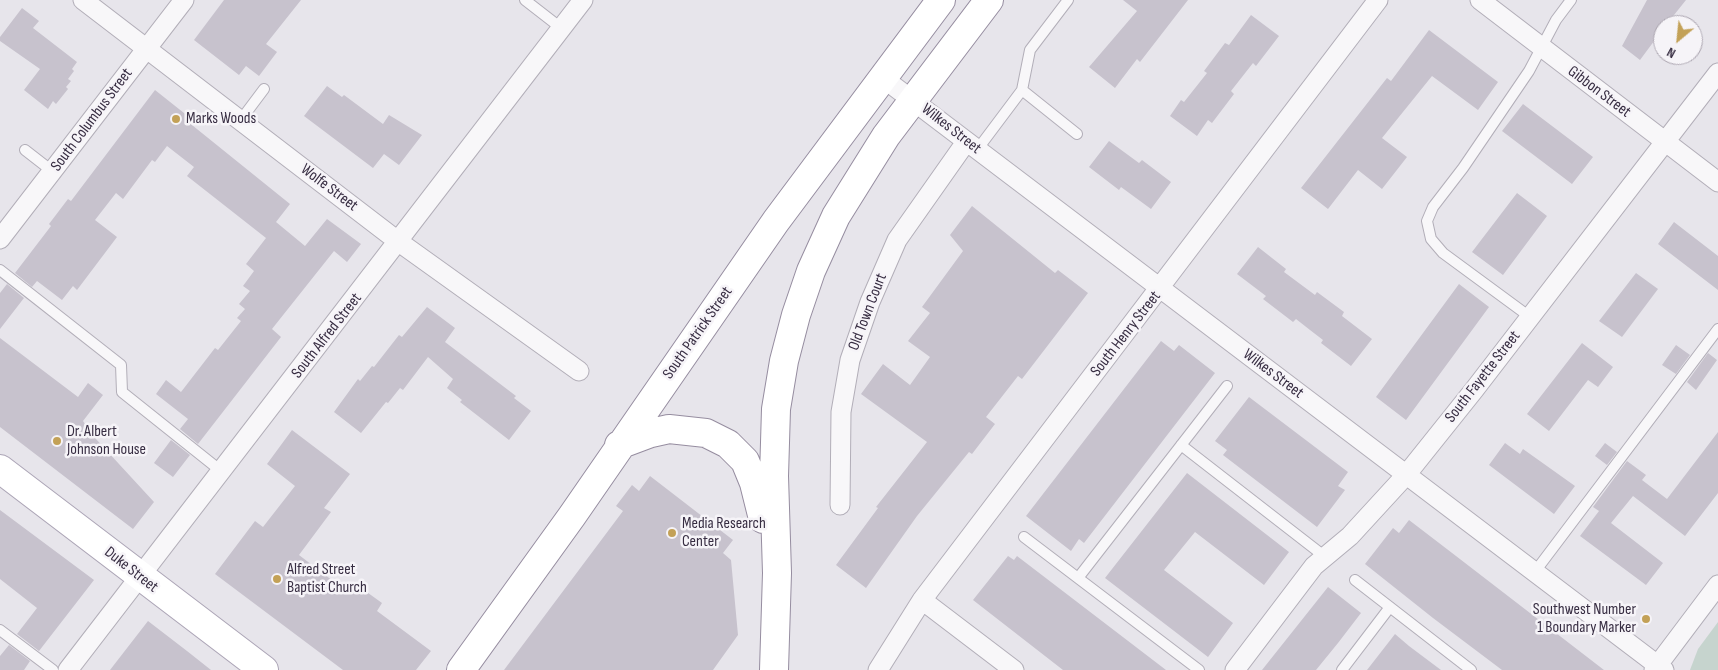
<!DOCTYPE html>
<style>
body{margin:0}
#map{position:relative;width:1718px;height:670px;overflow:hidden;background:#e7e5eb;font-family:"Sofia Sans Condensed",sans-serif}
canvas{display:block}
.north{position:absolute;left:1653px;top:15px;width:50px;height:50px;box-sizing:border-box;background:#f6f4f8;border:1px solid #aaa4af;border-radius:50%;rotate:208deg;font-size:14px;font-weight:700;line-height:20px;text-align:center;color:#372d42}
.north::after{content:'';display:block;margin:auto;width:18px;height:22px;background:#c3a157;clip-path:polygon(50% 0,100% 100%,50% 72%,0 100%)}
</style>
<div id="map">
<canvas width="1718" height="670"></canvas>
<div class="north">N</div>
</div>
<script>
const context = document.querySelector('canvas').getContext('2d');
context.lineJoin = 'round';
function fillPath(path, color) { context.fillStyle = color; context.fill(path, 'evenodd'); }
const poly = rows => new Path2D(rows.map(r => 'M' + r).join(''));
function strokePath(path, color, width, dash) { context.strokeStyle = color; context.lineWidth = width; context.lineCap = dash ? 'butt' : 'round'; context.setLineDash(dash || []); context.stroke(path); }
function label(font, color, halo, rows, align = 'center') {
  context.font = font + ' "Sofia Sans Condensed",sans-serif'; context.lineWidth = 5; context.setLineDash([]); context.textBaseline = 'middle'; context.strokeStyle = halo; context.fillStyle = color; for (const [text, x, y, turn = 0] of rows) {
    context.save(); context.translate(x, y); context.rotate((+turn || 0) * Math.PI / 180); context.textAlign = isNaN(turn) ? turn : align; if (halo) context.strokeText(text, 0, 0); context.fillText(text, 0, 0); context.restore();
  }
}
const green = poly([
 [1718,622,1718,670,1690,670,1698,649]
]);
const building = poly([
 [224,0,301,0,266,44,277,52,259,76,246,66,239,75,194,40],
 [1123,0,1188,0,1140,62,1137,59,1115,88,1089,67,1137,11],
 [1647,0,1686,0,1666,25,1663,25,1663,29,1640,60,1622,46],
 [22,8,39,21,33,28,77,62,72,69,74,71,68,79,71,81,66,87,68,89,56,104,53,101,48,109,24,90,40,69,0,41,0,37],
 [1251,15,1279,36,1256,66,1253,63,1231,91,1234,94,1212,123,1208,120,1197,136,1170,116,1181,100,1184,102,1207,73,1204,71,1225,43,1229,45],
 [1429,30,1498,82,1478,110,1432,76,1382,138,1407,157,1382,189,1358,170,1328,209,1301,188,1387,78,1391,81],
 [327,86,342,97,344,95,383,124,389,115,422,135,399,165,384,154,373,168,304,116],
 [155,90,189,117,187,121,290,204,276,222,305,246,327,219,361,244,347,262,334,251,272,329,281,337,198,444,180,429,188,419,156,394,166,380,181,392,215,348,218,350,241,321,237,318,245,309,239,304,250,291,243,286,254,271,246,264,266,238,187,176,194,167,167,146,155,162,152,160,123,199,116,193,95,220,117,237,77,290,73,286,62,300,37,281,32,287,15,273,51,226,49,224,68,199,71,201],
 [1523,104,1593,157,1572,184,1502,131],
 [1109,141,1139,163,1142,160,1171,182,1151,209,1121,187,1119,190,1089,167],
 [1517,193,1547,216,1503,275,1472,252],
 [972,206,1055,273,1058,270,1088,293,1022,379,1018,376,986,417,995,424,972,454,969,452,917,516,866,588,836,565,878,508,876,507,927,442,861,394,883,364,910,385,930,357,908,341,930,313,922,307,963,251,950,235],
 [1674,222,1718,256,1718,290,1658,244],
 [1258,247,1286,269,1284,272,1315,295,1317,292,1344,312,1342,316,1372,339,1351,366,1321,343,1323,340,1310,330,1296,319,1293,322,1263,299,1266,296,1237,274],
 [1636,273,1658,289,1622,337,1599,321],
 [7,284,24,298,0,329,0,293],
 [1459,284,1489,307,1406,420,1376,397],
 [427,307,455,328,445,342,516,396,514,398,531,411,509,440,460,402,462,400,447,388,453,379,428,357,403,390,400,388,388,403,386,402,361,433,334,412,358,379,360,381,372,366,374,367,399,335,402,337],
 [0,338,78,397,88,383,103,395,83,421,85,424,84,426,154,502,133,529,0,427],
 [1161,341,1174,351,1179,345,1215,373,1084,543,1079,539,1071,551,1026,516],
 [1582,343,1613,367,1598,387,1588,380,1549,431,1527,414],
 [1676,345,1690,355,1676,374,1662,365],
 [1708,353,1717,360,1696,390,1687,382],
 [1249,397,1348,472,1338,486,1345,490,1317,527,1223,455,1227,450,1215,441],
 [292,430,350,474,324,508,331,512,299,555,350,594,357,585,382,603,377,611,431,651,416,670,343,670,215,574,255,521,263,527,295,486,267,464],
 [1718,432,1718,493,1685,536,1633,496,1611,523,1663,563,1646,585,1580,536,1599,511,1593,507,1627,461,1646,475,1642,480,1667,499],
 [171,440,190,455,173,477,154,463],
 [1505,443,1520,454,1523,449,1575,486,1554,514,1489,465],
 [1605,443,1617,452,1607,465,1595,456],
 [1187,473,1289,552,1264,585,1195,532,1164,570,1233,623,1208,657,1105,578],
 [650,476,733,540,723,553,731,560,738,635,713,670,504,670,623,511,616,506,632,485,639,491],
 [0,510,94,580,39,651,17,634,37,608,0,579],
 [1409,520,1456,556,1604,670,1502,670,1433,618,1365,564,1393,528,1399,533],
 [1008,556,1014,560,1017,556,1166,670,1063,670,973,600],
 [1328,587,1361,613,1338,643,1316,670,1262,670],
 [148,621,187,651,211,670,110,670],
 [1395,634,1409,646,1441,670,1367,670],
 [9,645,30,661,24,670,0,670,0,656]
]);
const lane = poly([
 [525,0,561,28],
 [1022,90,1077,134],
 [240,121,264,89],
 [25,150,52,171],
 [977,150,1022,90,1030,50,1068,0],
 [0,270,121,365,122,392,221,471],
 [1530,317,1443,253,1431,239,1427,221,1433,207,1463,168,1529,71,1556,20,1571,0],
 [1181,445,1324,556],
 [1024,537,1199,670],
 [1534,573,1718,329],
 [1078,578,1227,386],
 [1355,580,1471,670],
 [0,630,53,670],
 [1342,670,1390,607]
]);
const street = poly([
 [83,0,399,242,579,371],
 [1480,0,1718,182],
 [883,78,1664,670],
 [0,239,184,0],
 [840,505,841,412,850,360,870,302,897,240,966,142],
 [922,600,1014,670],
 [68,670,583,0],
 [878,670,922,600,1378,0],
 [1235,670,1314,566,1350,536,1406,475,1474,390,1718,73],
 [1654,670,1718,585]
]);
const primary = poly([
 [0,469,264,670]
]);
const highway = poly([
 [619,445,651,433,669,429,706,433,728,444,745,461,754,483,763,519],
 [461,670,572,516,776,221,941,0],
 [774,670,777,573,774,476,776,409,784,361,796,315,811,271,836,216,886,136,989,0]
]);
const markers = [
 [176,119,5,"#c3a157"],
 [57,441,5,"#c3a157"],
 [672,533,5,"#c3a157"],
 [277,579,5,"#c3a157"],
 [1646,619,5,"#c3a157"]
];
const streetNames = [
 ["Gibbon Street",1599,92,37],
 ["South Columbus Street",92,120,-53],
 ["Wilkes Street",951,129,38],
 ["Wolfe Street",329,188,37],
 ["Old Town Court",868,312,-69],
 ["South Patrick Street",698,333,-55],
 ["South Henry Street",1126,334,-52],
 ["South Alfred Street",327,336,-52],
 ["Wilkes Street",1273,374,37],
 ["South Fayette Street",1483,377,-52],
 ["Duke Street",131,570,38]
];
const poiNames = [
 ["Marks Woods",186,119],
 ["Dr. Albert",67,432],
 ["Johnson House",67,450],
 ["Media Research",682,524],
 ["Center",682,542],
 ["Alfred Street",287,570],
 ["Baptist Church",287,588],
 ["Southwest Number",1636,610,"right"],
 ["1 Boundary Marker",1636,628,"right"]
];
fillPath(green, '#c6d4ce');
fillPath(building, '#c7c2cd');
strokePath(lane, '#b2aeb8', 12);
strokePath(street, '#b2aeb8', 21);
strokePath(primary, '#aca5b6', 30);
strokePath(highway, '#968da0', 30);
strokePath(lane, '#f8f7f9', 10);
strokePath(street, '#f8f7f9', 19);
strokePath(primary, '#fff', 28);
strokePath(highway, '#fff', 28);
for (const [x, y, r, color] of markers) { const dot = new Path2D(); dot.arc(x, y, r, 0, 2 * Math.PI); context.fillStyle = color; context.fill(dot); strokePath(dot, '#f6f4f8', 2); }
label('16px', '#372d42', '#f6f4f8', streetNames);
label('16px', '#372d42', '#f6f4f8', poiNames, 'left');
</script>
